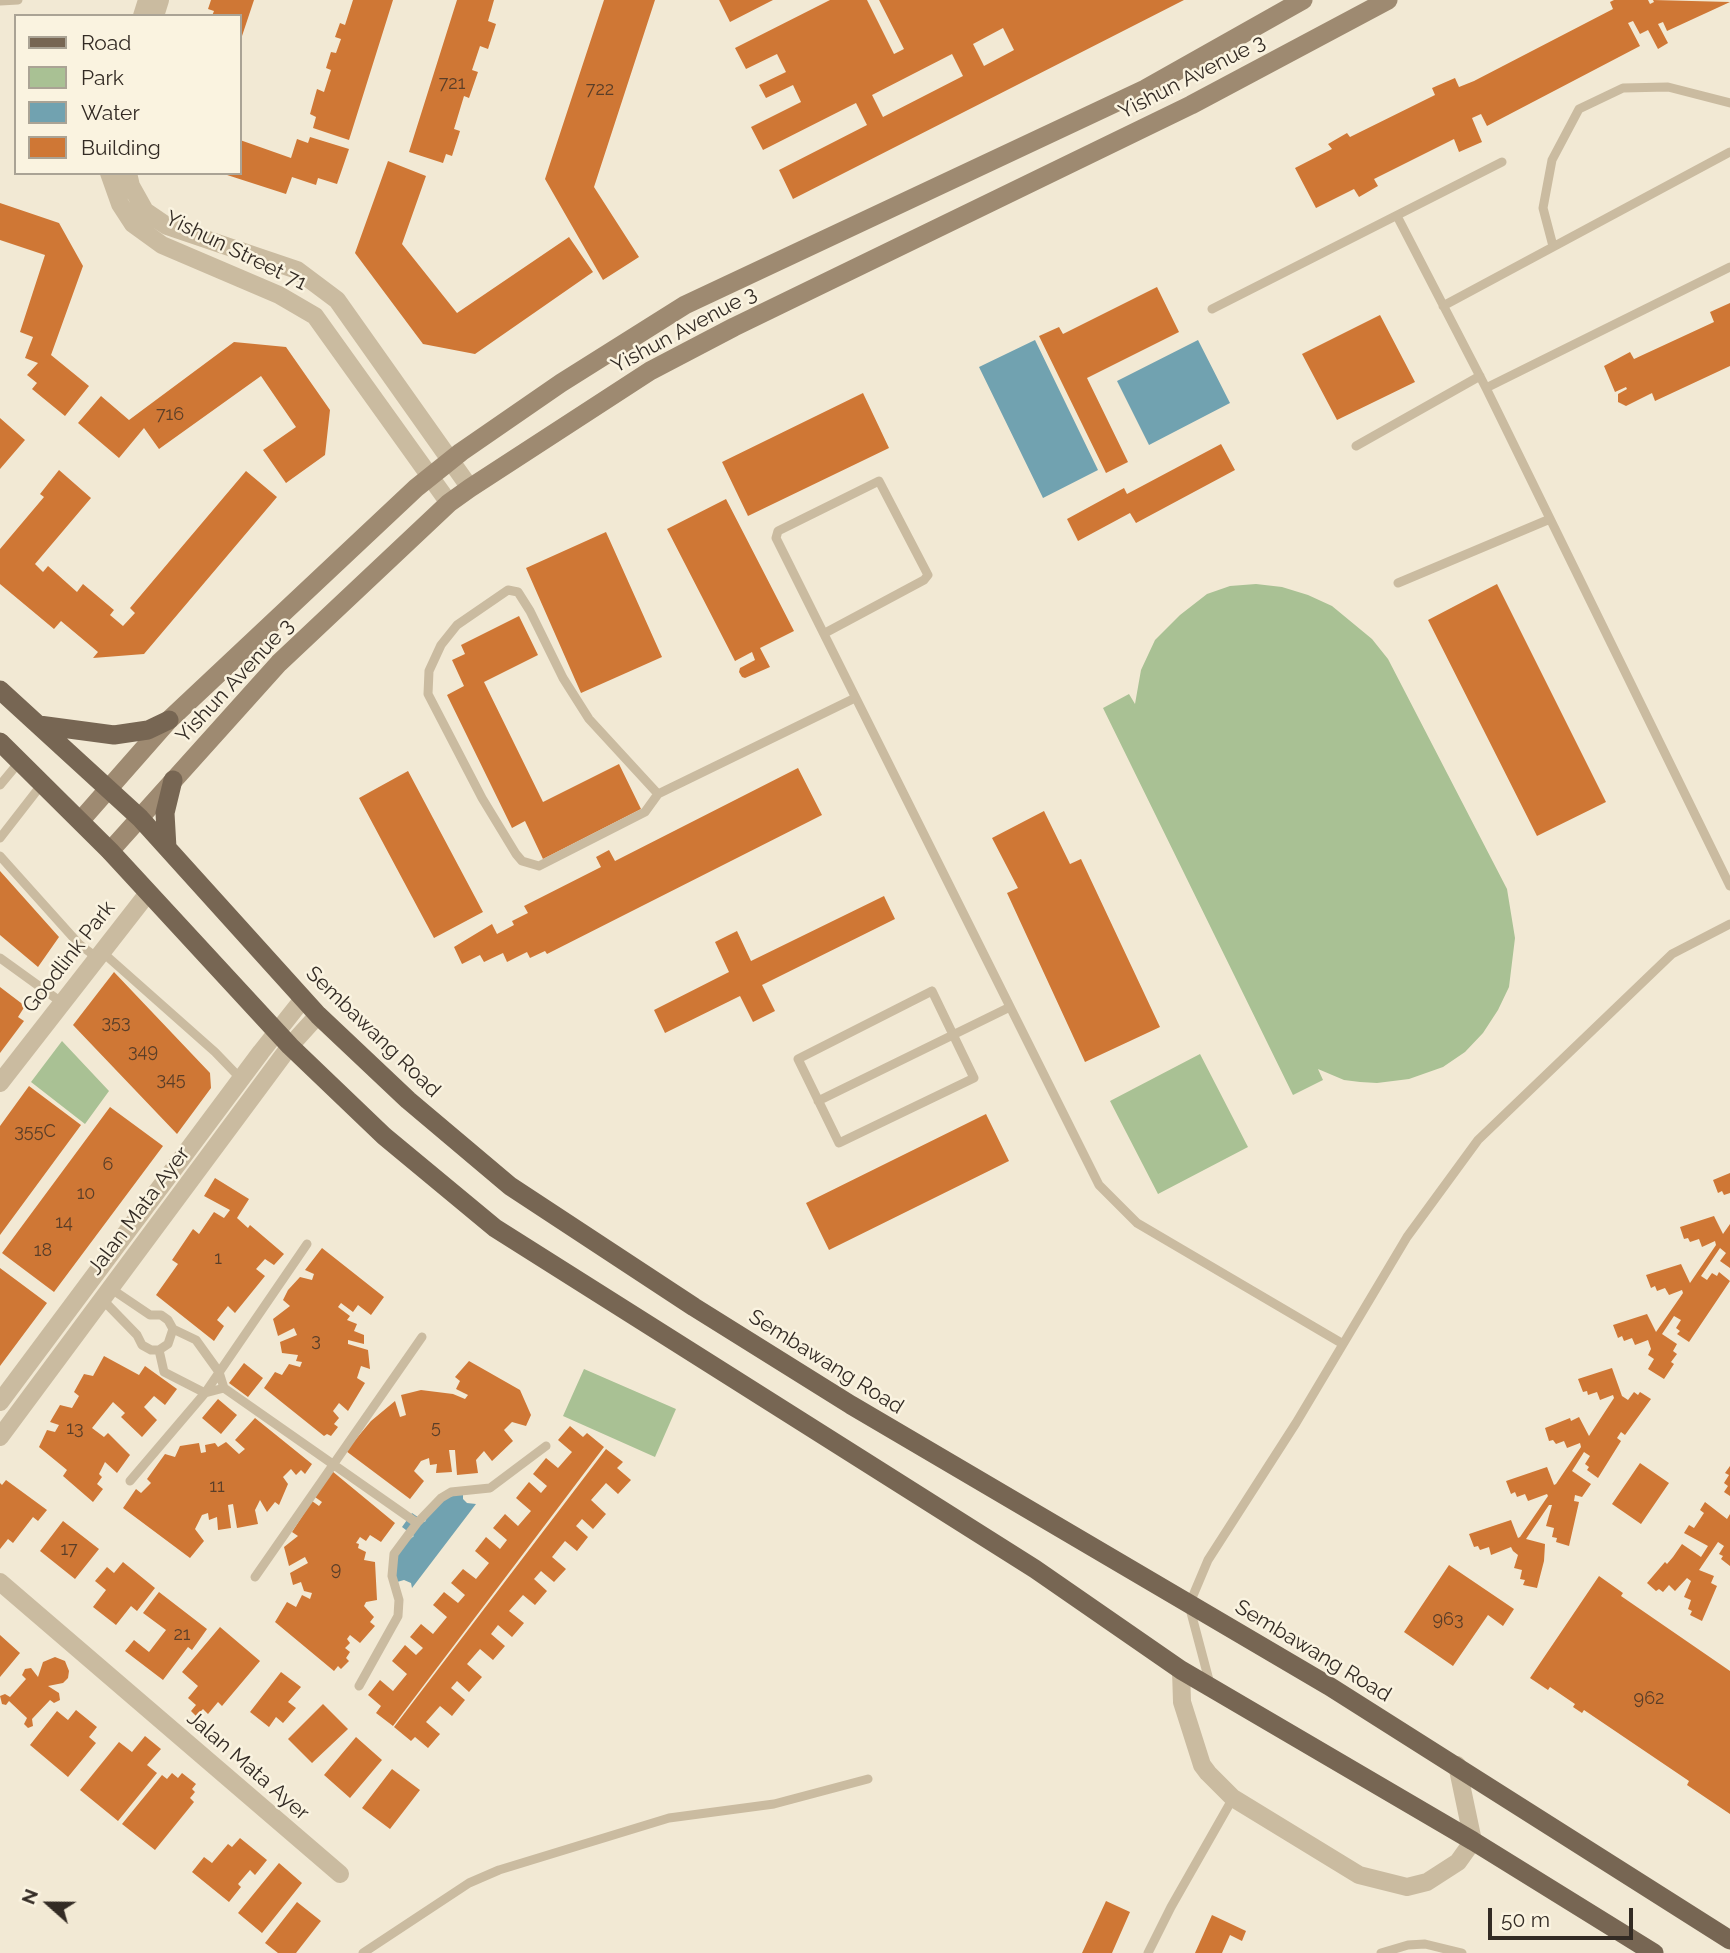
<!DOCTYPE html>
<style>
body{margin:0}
#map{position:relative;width:1730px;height:1953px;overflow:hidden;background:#f2e9d4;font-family:Raleway,sans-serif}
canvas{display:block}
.legend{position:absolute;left:14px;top:14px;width:228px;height:161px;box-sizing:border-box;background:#faf3e0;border:2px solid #aaa395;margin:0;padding:9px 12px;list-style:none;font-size:21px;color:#332b24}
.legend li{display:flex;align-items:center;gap:14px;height:35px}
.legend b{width:35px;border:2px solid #aaa395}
.north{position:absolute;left:14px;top:1869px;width:70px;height:70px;-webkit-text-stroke:5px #faf3e0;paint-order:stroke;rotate:291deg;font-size:19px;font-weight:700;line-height:28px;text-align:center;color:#332b24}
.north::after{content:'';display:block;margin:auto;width:24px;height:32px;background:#332b24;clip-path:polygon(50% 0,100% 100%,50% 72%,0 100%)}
.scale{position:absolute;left:1488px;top:1908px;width:145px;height:32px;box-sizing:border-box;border:4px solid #332b24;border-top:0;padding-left:9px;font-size:21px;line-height:24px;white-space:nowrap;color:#332b24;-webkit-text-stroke:5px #faf3e0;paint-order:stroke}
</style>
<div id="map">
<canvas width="1730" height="1953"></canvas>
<ul class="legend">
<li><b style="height:9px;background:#776653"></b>Road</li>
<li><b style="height:19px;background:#a9c194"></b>Park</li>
<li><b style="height:19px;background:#71a2b0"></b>Water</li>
<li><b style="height:19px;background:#cf7735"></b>Building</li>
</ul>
<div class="north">N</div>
<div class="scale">50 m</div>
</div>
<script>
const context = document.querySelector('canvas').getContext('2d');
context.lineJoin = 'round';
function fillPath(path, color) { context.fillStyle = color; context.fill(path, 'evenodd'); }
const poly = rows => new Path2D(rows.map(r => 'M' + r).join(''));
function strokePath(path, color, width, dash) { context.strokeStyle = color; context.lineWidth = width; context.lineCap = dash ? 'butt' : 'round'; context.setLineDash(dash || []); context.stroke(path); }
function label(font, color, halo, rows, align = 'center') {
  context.font = font + ' Raleway,sans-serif'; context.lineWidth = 5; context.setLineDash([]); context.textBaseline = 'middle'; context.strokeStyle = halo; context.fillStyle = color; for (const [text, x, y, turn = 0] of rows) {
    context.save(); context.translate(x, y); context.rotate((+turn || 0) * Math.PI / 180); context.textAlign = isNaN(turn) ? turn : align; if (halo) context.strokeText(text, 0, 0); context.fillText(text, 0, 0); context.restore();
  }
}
const green = poly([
 [1256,584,1282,587,1308,595,1332,606,1372,639,1388,659,1507,889,1515,938,1509,987,1498,1010,1483,1033,1465,1052,1443,1067,1409,1079,1377,1083,1360,1082,1344,1080,1318,1069,1323,1080,1293,1095,1103,708,1129,694,1135,704,1141,670,1155,640,1180,615,1207,594,1230,586],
 [62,1041,109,1091,85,1124,31,1082],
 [1200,1054,1248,1147,1158,1194,1110,1101],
 [584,1369,676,1409,655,1457,563,1416]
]);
const water = poly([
 [1035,340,1098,470,1043,498,979,367],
 [1198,340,1230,403,1149,445,1117,381],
 [463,1493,463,1499,467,1503,476,1504,412,1588,411,1583,404,1580,397,1582,394,1567,399,1548,414,1536,402,1527,412,1513,425,1522,433,1502]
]);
const building = poly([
 [211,0,254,0,240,42,240,16,212,16,214,11,208,9],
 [353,0,393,0,349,140,313,128,316,117,310,114,317,89,324,92,331,70,326,68,331,52,336,53,341,39,335,37,340,23,345,25],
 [457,0,494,0,488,21,496,24,488,49,480,46,472,70,478,72,469,98,464,96,454,129,460,131,452,156,446,154,443,163,409,152],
 [604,0,655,0,594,187,639,257,603,280,545,179],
 [719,0,773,0,730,22],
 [830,0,867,0,894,54,904,49,879,0,1184,0,793,199,779,170,867,125,856,103,763,150,751,127,801,102,793,85,766,98,759,85,786,72,777,54,746,69,735,48],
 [1003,28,1014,50,984,66,973,44],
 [952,54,963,76,883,117,872,95],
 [1614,0,1648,0,1650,4,1654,2,1653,0,1730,2,1667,31,1663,22,1658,24,1668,43,1658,49,1648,30,1640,34,1633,21,1628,23,1640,46,1487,126,1481,114,1472,118,1482,142,1459,152,1454,139,1374,179,1378,186,1359,197,1354,189,1316,208,1295,168,1332,149,1328,144,1347,133,1350,137,1435,95,1432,88,1455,78,1459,87,1474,81,1613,9,1610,2],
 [310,137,349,149,337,184,318,178,316,185,292,177,286,194,224,174,240,173,240,140,291,158,297,139,308,143],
 [388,161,426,176,402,244,457,313,569,237,593,272,475,354,423,344,355,253],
 [0,203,59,223,83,266,51,355,89,386,65,416,32,389,37,383,27,375,38,363,25,358,33,337,20,332,45,255,0,240],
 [1157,287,1179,332,1087,378,1128,462,1106,473,1039,336,1059,327,1063,334],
 [1730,303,1730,366,1655,401,1652,393,1626,406,1618,402,1618,394,1627,389,1626,387,1615,392,1604,366,1630,352,1634,359,1714,322,1710,312],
 [1380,315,1415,382,1337,420,1302,354],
 [234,342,286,347,330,410,325,455,286,483,263,450,296,427,261,376,159,449,144,428,119,458,78,423,101,396,129,420],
 [863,393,889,448,748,516,722,462],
 [0,418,25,440,0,469],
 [1221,444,1235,470,1136,523,1130,513,1078,541,1067,519,1124,488,1127,494],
 [59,470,91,498,35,564,43,572,48,566,77,592,83,584,114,610,110,615,123,626,135,613,130,608,246,471,277,497,144,654,93,658,98,652,61,621,54,629,0,584,0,549,44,497,40,494],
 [726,499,794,631,760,648,770,667,745,678,742,677,739,672,740,668,755,660,752,652,735,661,667,529],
 [606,532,662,657,581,693,526,568],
 [1497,584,1606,802,1537,836,1428,620],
 [519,616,538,655,484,682,543,802,619,764,641,809,543,859,525,821,512,828,447,695,464,686,452,660,465,654,461,645],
 [798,768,822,815,547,954,545,951,530,958,527,952,507,962,503,953,484,962,480,955,462,964,454,947,492,924,497,934,514,925,512,921,528,913,524,906,601,867,596,857,609,850,615,861],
 [408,771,483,912,434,938,359,798],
 [1044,811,1070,864,1081,859,1160,1027,1085,1062,1007,893,1018,888,992,838],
 [0,871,59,937,38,967,0,935],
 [884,896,895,919,762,985,775,1011,753,1022,740,996,665,1033,654,1010,729,972,715,942,737,931,751,961],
 [114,972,210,1073,211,1088,177,1134,73,1025],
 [0,987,25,1006,18,1017,24,1021,0,1053],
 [29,1086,81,1125,0,1235,0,1126],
 [110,1107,163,1146,54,1292,2,1253],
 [986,1114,1009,1161,829,1250,806,1203],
 [1730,1173,1730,1193,1724,1195,1722,1191,1718,1193,1713,1180],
 [215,1178,249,1199,237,1218,248,1228,250,1225,284,1254,274,1265,265,1259,256,1269,265,1276,235,1313,228,1306,217,1320,224,1326,214,1341,156,1295,178,1264,172,1260,193,1229,199,1234,214,1212,224,1218,230,1210,204,1196],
 [1714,1216,1723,1234,1730,1224,1730,1268,1720,1261,1726,1253,1720,1248,1701,1276,1707,1280,1712,1273,1717,1276,1719,1272,1730,1281,1689,1342,1677,1334,1680,1331,1676,1328,1681,1320,1674,1316,1662,1334,1677,1344,1673,1351,1677,1354,1671,1362,1674,1364,1664,1379,1648,1369,1654,1359,1648,1355,1651,1349,1648,1340,1635,1345,1632,1338,1624,1341,1622,1336,1618,1338,1613,1325,1647,1314,1656,1332,1683,1293,1682,1290,1669,1295,1665,1288,1657,1291,1655,1286,1651,1288,1646,1275,1681,1264,1690,1283,1716,1245,1715,1241,1702,1247,1699,1239,1690,1242,1688,1238,1684,1239,1680,1227],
 [322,1248,384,1297,371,1315,358,1305,353,1312,341,1303,338,1307,350,1316,347,1320,357,1324,354,1331,364,1335,364,1344,348,1340,348,1344,368,1350,370,1369,361,1366,357,1378,365,1383,348,1411,339,1403,333,1411,339,1418,334,1424,338,1427,331,1436,327,1434,324,1436,264,1388,275,1372,282,1375,289,1364,300,1367,302,1362,296,1361,298,1355,282,1353,280,1342,297,1335,294,1328,278,1336,273,1319,290,1306,283,1300,288,1290,300,1277,312,1280,314,1274,305,1270],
 [0,1268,47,1303,0,1366],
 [104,1356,139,1375,145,1366,177,1389,165,1405,154,1396,144,1407,157,1420,142,1437,121,1417,125,1413,113,1402,92,1428,104,1437,108,1433,130,1455,117,1473,105,1462,99,1474,102,1477,97,1484,103,1489,93,1502,63,1476,67,1470,39,1447,47,1430,55,1432,59,1425,50,1422,60,1405,72,1408,79,1396,74,1392,84,1374,93,1376],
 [469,1361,520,1390,531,1415,526,1426,512,1422,504,1430,513,1441,492,1461,484,1451,476,1460,478,1473,457,1475,455,1450,449,1450,452,1472,436,1473,437,1464,430,1465,429,1458,421,1461,414,1471,424,1481,410,1499,346,1451,371,1421,395,1401,400,1417,406,1415,401,1395,421,1390,453,1394,465,1399,468,1395,456,1389,460,1381,455,1377],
 [244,1363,263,1378,248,1397,229,1383],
 [1612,1368,1622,1396,1628,1400,1634,1392,1638,1395,1640,1392,1651,1399,1625,1435,1621,1432,1617,1438,1621,1441,1598,1478,1587,1470,1589,1467,1585,1464,1590,1456,1584,1452,1572,1471,1591,1484,1582,1497,1575,1495,1574,1501,1579,1502,1569,1546,1556,1542,1557,1538,1552,1537,1554,1528,1546,1526,1552,1505,1549,1505,1526,1539,1545,1544,1544,1561,1537,1588,1523,1585,1525,1580,1520,1579,1522,1570,1514,1568,1518,1555,1513,1551,1511,1547,1491,1555,1489,1547,1480,1550,1478,1546,1474,1547,1469,1534,1511,1520,1518,1538,1520,1537,1548,1496,1547,1494,1528,1501,1525,1494,1517,1497,1515,1492,1511,1494,1506,1481,1547,1467,1554,1485,1556,1484,1581,1447,1580,1443,1567,1448,1564,1441,1556,1444,1553,1440,1549,1441,1545,1428,1570,1418,1571,1421,1579,1417,1589,1436,1614,1398,1613,1395,1600,1400,1597,1392,1588,1395,1587,1391,1583,1392,1578,1379],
 [218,1399,237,1415,221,1434,202,1418],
 [255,1418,312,1464,305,1474,301,1470,296,1475,291,1469,283,1477,288,1484,279,1505,275,1502,267,1512,260,1500,255,1510,258,1524,237,1528,233,1504,228,1505,231,1528,218,1530,217,1517,209,1520,208,1513,202,1515,195,1529,204,1541,190,1558,123,1508,136,1489,141,1493,151,1483,147,1479,165,1454,175,1457,180,1446,199,1443,201,1453,206,1452,205,1445,215,1443,218,1447,226,1442,239,1454,245,1449,235,1440],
 [570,1426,583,1437,587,1433,604,1447,393,1726,376,1713,381,1706,368,1695,380,1680,393,1691,407,1674,392,1661,405,1645,416,1655,423,1648,410,1637,421,1624,433,1634,447,1617,433,1605,444,1592,458,1603,465,1595,451,1583,463,1569,476,1579,489,1563,475,1551,486,1537,500,1549,507,1540,493,1528,505,1514,518,1526,531,1511,516,1498,529,1482,541,1493,547,1486,533,1474,546,1458,558,1468,572,1452,558,1440],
 [606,1449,623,1462,617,1468,631,1480,618,1494,606,1483,591,1500,606,1514,593,1529,582,1519,576,1526,588,1537,577,1551,565,1541,552,1557,566,1569,554,1582,541,1571,534,1579,547,1591,535,1605,523,1595,509,1611,524,1623,512,1637,498,1625,491,1634,505,1646,493,1660,480,1649,467,1664,482,1677,469,1692,457,1681,451,1688,465,1700,452,1716,440,1706,426,1722,440,1734,428,1748,415,1737,411,1741,394,1727],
 [1640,1463,1669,1483,1641,1524,1612,1504],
 [1730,1466,1730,1496,1724,1492,1728,1486,1724,1483,1729,1475,1725,1473],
 [332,1471,395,1523,381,1542,370,1535,366,1541,360,1537,356,1543,359,1544,358,1548,366,1552,364,1560,375,1562,377,1600,366,1602,364,1606,374,1617,370,1622,375,1626,360,1643,350,1635,347,1639,350,1643,345,1648,350,1652,346,1658,349,1661,341,1669,338,1666,334,1671,275,1622,287,1602,296,1607,302,1595,310,1599,312,1593,304,1591,301,1582,293,1585,290,1573,308,1563,305,1557,289,1566,284,1547,298,1536,292,1532,312,1501,319,1506,322,1502,315,1497],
 [6,1480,47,1510,38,1521,33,1517,13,1543,8,1539,0,1549,0,1483,2,1485],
 [1705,1502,1727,1519,1730,1514,1730,1566,1721,1559,1723,1556,1719,1554,1724,1546,1718,1542,1699,1570,1714,1576,1711,1583,1717,1586,1702,1621,1690,1615,1692,1611,1688,1609,1691,1600,1684,1597,1691,1581,1687,1578,1675,1591,1669,1585,1663,1592,1659,1589,1656,1591,1647,1583,1665,1562,1667,1564,1673,1557,1682,1544,1701,1557,1708,1546,1684,1533,1689,1525,1694,1528,1704,1513,1700,1510],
 [63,1521,99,1549,75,1579,40,1551],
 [123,1562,155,1588,137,1611,131,1606,116,1625,93,1607,106,1590,95,1581,107,1567,114,1573],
 [1449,1565,1514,1609,1503,1626,1488,1615,1453,1666,1404,1632],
 [1599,1576,1623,1593,1621,1596,1730,1671,1730,1814,1687,1785,1689,1781,1584,1710,1582,1713,1573,1707,1575,1704,1550,1687,1548,1690,1530,1678],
 [159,1592,207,1629,192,1650,188,1647,163,1680,125,1651,134,1640,149,1652,166,1630,143,1613],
 [220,1627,260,1661,222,1706,218,1702,208,1714,203,1709,196,1716,191,1711,196,1705,188,1698,198,1686,182,1672],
 [0,1635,20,1653,0,1677],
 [55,1657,65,1661,69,1671,68,1678,63,1683,48,1686,59,1693,60,1700,54,1703,50,1700,32,1719,33,1726,28,1728,24,1724,27,1718,9,1701,6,1705,2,1704,0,1696,5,1694,10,1697,26,1679,22,1675,25,1669,31,1668,38,1677,43,1662],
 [281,1672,301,1687,288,1702,296,1708,283,1723,276,1717,269,1727,250,1712],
 [323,1704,348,1729,312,1763,288,1739],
 [76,1710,97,1727,89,1737,96,1743,68,1777,30,1745,57,1711,68,1720],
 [145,1736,161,1749,147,1765,157,1773,118,1821,80,1790,119,1742,132,1752],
 [356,1737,382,1760,350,1798,324,1775],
 [392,1769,420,1790,390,1829,362,1808],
 [172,1773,178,1778,182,1773,196,1784,192,1789,195,1792,190,1798,194,1802,155,1850,122,1824,162,1775,167,1779],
 [240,1838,267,1860,255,1875,250,1870,238,1884,241,1887,229,1902,192,1872,204,1857,212,1863,228,1844,232,1847],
 [279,1863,302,1883,262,1933,238,1913],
 [1106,1901,1130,1912,1112,1953,1082,1953],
 [297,1902,321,1921,296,1953,278,1953,265,1943],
 [1212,1915,1246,1931,1242,1941,1230,1935,1222,1953,1195,1953]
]);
const service = poly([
 [0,1,18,0],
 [1397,216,1486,388,1730,886],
 [1553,246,1543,208,1552,160,1579,109,1623,88,1668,87,1730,103],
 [1443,306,1730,152],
 [1212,309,1502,162],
 [1486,388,1730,267],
 [1356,446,1480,376],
 [1398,583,1550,519],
 [825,633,924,580,928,575,879,481,778,531,776,538,1099,1185,1137,1223,1343,1344],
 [0,785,20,761],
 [658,794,589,719,563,678,530,611,518,592,508,590,457,625,441,645,429,671,428,694,482,798,516,854,522,861,539,866,645,812,658,794,855,698],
 [0,838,42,784],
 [0,856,79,944,96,957],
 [101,951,215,1052,241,1079],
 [0,958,61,1002],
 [932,991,974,1078,839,1143,798,1059,932,991],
 [818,1101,1010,1007],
 [102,1299,137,1335,142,1345,151,1350,159,1350,168,1344,173,1329,168,1320,161,1315,150,1315,110,1288],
 [173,1329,196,1340,219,1372,224,1388,417,1523],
 [159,1350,164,1372,205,1393,224,1388],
 [130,1481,205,1393,307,1244],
 [255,1577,422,1337],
 [1210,1684,1189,1605,1208,1560,1296,1423,1407,1237,1478,1140,1672,954,1730,924],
 [359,1686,398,1616,399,1600,392,1576,394,1554,417,1523,441,1498,451,1492,490,1488,546,1446],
 [363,1953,469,1883,499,1870,669,1818,774,1804,868,1779],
 [1148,1953,1171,1907,1233,1798],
 [1381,1953,1408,1945,1425,1944,1462,1953]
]);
const minor = poly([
 [142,16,147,0],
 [155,16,160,0],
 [109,173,120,204,133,224,162,245,279,295,315,316,449,503],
 [128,173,131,186,145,211,167,226,297,270,337,300,470,488],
 [0,1083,148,893],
 [0,1402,261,1052,303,999],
 [0,1437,290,1046,318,1015],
 [0,1582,340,1874],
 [1181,1670,1182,1702,1202,1765,1208,1773,1233,1798,1359,1875,1407,1887,1427,1882,1458,1862,1473,1841,1457,1765]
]);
const secondary = poly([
 [81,820,169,720,416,488,461,452,561,383,685,305,1145,89,1303,0],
 [110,851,279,663,449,503,470,488,650,371,734,327,1191,105,1388,0]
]);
const primary = poly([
 [0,690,140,818,318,1015,408,1100,510,1186,694,1307,851,1405,1329,1686,1730,1940],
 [39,725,114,735,148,730,169,720],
 [0,742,110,851,290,1046,384,1136,495,1228,1035,1569,1181,1670,1473,1841,1654,1953],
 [167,848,165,813,173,780]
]);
const numberNames = [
 ["721",452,84],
 ["722",600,90],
 ["716",170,415],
 ["353",116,1023],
 ["349",143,1052],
 ["345",171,1080],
 ["355C",35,1132],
 ["6",108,1165],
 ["10",86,1194],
 ["14",64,1223],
 ["18",43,1251],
 ["1",218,1259],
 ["3",316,1341],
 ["5",436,1428],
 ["13",75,1429],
 ["11",217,1487],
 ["17",69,1550],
 ["9",336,1570],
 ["963",1448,1620],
 ["21",182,1635],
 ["962",1649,1699]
];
const streetNames = [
 ["Yishun Avenue 3",1192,77,-27],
 ["Yishun Street 71",236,251,26],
 ["Yishun Avenue 3",684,330,-28],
 ["Yishun Avenue 3",235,681,-47],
 ["Goodlink Park",69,957,-52],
 ["Sembawang Road",373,1032,44],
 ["Jalan Mata Ayer",139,1211,-53],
 ["Sembawang Road",826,1362,32],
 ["Sembawang Road",1313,1651,31],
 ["Jalan Mata Ayer",248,1766,41]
];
fillPath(green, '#a9c194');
fillPath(water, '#71a2b0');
fillPath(building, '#cf7735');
strokePath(service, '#cabba0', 9);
strokePath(minor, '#cabba0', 18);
strokePath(secondary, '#9e8a71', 19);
strokePath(primary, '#776653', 19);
label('18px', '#5a3e28', null, numberNames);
label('21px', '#332b24', '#faf3e0', streetNames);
</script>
